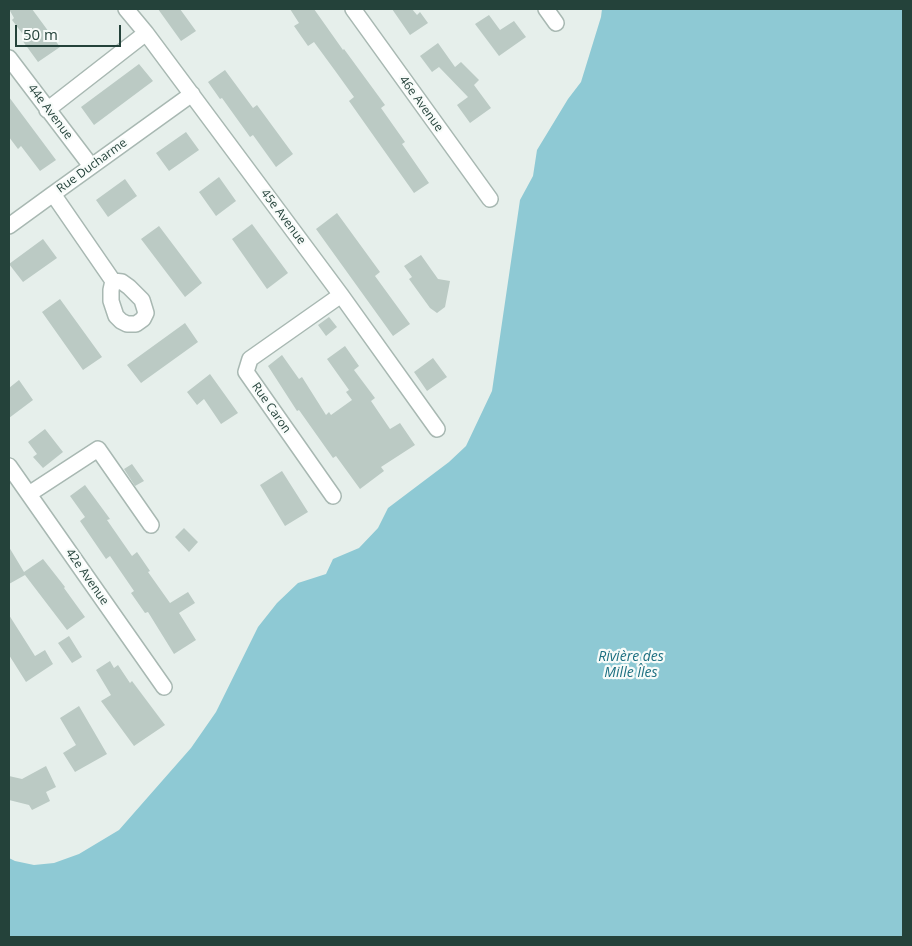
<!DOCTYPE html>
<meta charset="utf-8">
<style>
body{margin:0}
#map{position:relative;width:912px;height:946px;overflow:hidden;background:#e6efeb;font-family:"Open Sans",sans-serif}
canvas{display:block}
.frame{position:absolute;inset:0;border:10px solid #24423a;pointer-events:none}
.scale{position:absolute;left:15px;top:25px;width:106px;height:22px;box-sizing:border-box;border:2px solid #24423a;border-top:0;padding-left:6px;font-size:15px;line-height:18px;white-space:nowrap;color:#24423a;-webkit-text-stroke:4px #f7fbf9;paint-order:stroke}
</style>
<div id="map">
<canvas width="912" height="946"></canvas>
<div class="frame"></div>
<div class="scale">50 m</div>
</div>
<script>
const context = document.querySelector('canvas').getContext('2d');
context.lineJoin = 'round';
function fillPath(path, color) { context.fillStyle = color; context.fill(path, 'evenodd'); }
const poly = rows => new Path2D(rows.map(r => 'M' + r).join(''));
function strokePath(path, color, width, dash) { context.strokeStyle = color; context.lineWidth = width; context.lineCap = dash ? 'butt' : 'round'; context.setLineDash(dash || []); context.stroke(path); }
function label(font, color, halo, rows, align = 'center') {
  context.font = font + ' "Open Sans",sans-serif'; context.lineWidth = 4.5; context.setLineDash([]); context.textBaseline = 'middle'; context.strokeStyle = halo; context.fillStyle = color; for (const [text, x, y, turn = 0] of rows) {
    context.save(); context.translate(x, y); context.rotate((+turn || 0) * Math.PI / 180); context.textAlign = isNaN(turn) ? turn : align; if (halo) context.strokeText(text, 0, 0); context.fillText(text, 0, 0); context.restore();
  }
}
const water = poly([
 [602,9,903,9,903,937,9,937,9,858,15,861,34,865,54,863,79,854,119,830,191,748,216,712,258,627,277,603,298,583,326,574,333,559,359,548,378,528,388,508,449,462,466,446,492,391,520,200,533,176,537,150,568,99,581,82,601,17]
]);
const building = poly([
 [9,9,32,9,60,47,38,62,22,40,25,37,12,20,14,18],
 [158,9,180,9,196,31,181,41],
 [290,9,314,9,343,50,344,49,385,105,381,108,405,142,402,144,429,183,414,193,349,101,354,97,336,72,314,42,308,46,294,26,299,23],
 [392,9,412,9,417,15,420,12,428,23,410,35],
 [489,15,500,30,514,21,526,37,499,56,475,24],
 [438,43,455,67,461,62,479,80,474,85,491,108,470,123,457,105,468,97,439,67,432,72,420,56],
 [139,64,153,81,94,125,81,107],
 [225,70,253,108,257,105,293,154,276,167,253,135,250,137,222,98,220,99,208,82],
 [9,97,56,160,40,171,21,146,18,149,9,137],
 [186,132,199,150,169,171,156,153],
 [219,177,236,201,216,216,199,192],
 [125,179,137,196,108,217,96,200],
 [337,213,380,272,375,276,410,324,393,336,316,229],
 [252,224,288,273,267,289,232,239],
 [159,226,202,283,185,297,141,239],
 [43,239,57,258,23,282,9,264],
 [421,255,438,279,450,281,445,307,437,313,430,308,409,279,412,277,404,266],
 [60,299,102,357,83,370,42,312],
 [329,317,337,327,326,336,318,325],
 [185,323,198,342,141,383,127,365],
 [345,346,359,366,354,370,375,398,371,401,390,429,400,423,415,445,381,467,384,471,360,489,336,456,333,458,299,410,297,411,268,366,282,355,299,379,302,377,326,415,329,412,331,415,352,400,346,392,349,390,327,359],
 [433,358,447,377,427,391,414,372],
 [210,374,238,413,221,424,204,399,197,405,187,392],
 [19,380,33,400,9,418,9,388],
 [45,429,63,452,43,468,33,457,37,454,28,442],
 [132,464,144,481,135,486,124,469],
 [282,471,308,512,285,526,260,485],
 [85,485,110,519,107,520,132,556,137,552,150,571,148,572,170,603,188,592,195,603,179,613,196,640,174,654,148,612,145,613,131,593,134,591,110,556,106,559,80,521,85,517,70,496],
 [184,528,198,542,189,552,175,537],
 [9,547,24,572,43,559,65,587,64,588,85,617,67,630,25,575,9,584],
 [9,615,35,656,45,650,53,664,26,682,9,655],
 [69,636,82,657,72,663,58,643],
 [110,661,114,668,118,665,130,683,132,681,165,725,134,746,101,701,111,695,96,670],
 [79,706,107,754,75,772,63,753,76,745,60,718],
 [46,766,56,787,46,792,50,801,32,810,29,805,9,800,9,776,22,779]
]);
const minor = poly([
 [126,9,146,33,341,295,437,429],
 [353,9,490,199],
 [546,9,556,23],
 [9,58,91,166],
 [47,110,146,33],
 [9,226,53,194],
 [113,281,111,290,111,301,116,316,121,321,127,324,136,324,143,319,146,313,142,300,129,287,122,282,113,281,53,194,192,94],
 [9,466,164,687],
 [29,494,98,449,151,525],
 [333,496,246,372,250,359,341,295]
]);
const streetNames = [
 ["46e Avenue",421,104,54],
 ["44e Avenue",50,112,53],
 ["Rue Ducharme",92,166,-36],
 ["45e Avenue",283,217,53],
 ["Rue Caron",271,408,55],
 ["42e Avenue",87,577,55]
];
const waterNames = [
 ["Rivière des",631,657],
 ["Mille Îles",631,673]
];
fillPath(water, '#8ec9d4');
fillPath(building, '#bbcac4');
strokePath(minor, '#a8b8b2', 18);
strokePath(minor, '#fff', 15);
label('12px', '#24423a', '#f7fbf9', streetNames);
label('italic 14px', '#1c6f80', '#f7fbf9', waterNames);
</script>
